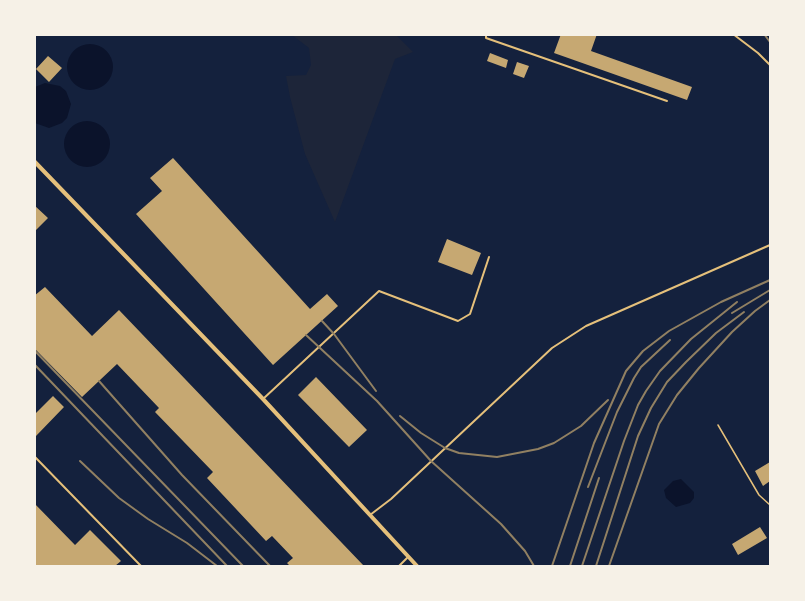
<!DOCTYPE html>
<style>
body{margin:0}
#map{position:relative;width:805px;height:601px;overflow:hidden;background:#14213d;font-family:"Fira Sans Condensed",sans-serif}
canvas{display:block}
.frame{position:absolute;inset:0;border:36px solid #f6f1e7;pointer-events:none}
</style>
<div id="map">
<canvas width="805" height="601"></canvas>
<div class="frame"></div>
</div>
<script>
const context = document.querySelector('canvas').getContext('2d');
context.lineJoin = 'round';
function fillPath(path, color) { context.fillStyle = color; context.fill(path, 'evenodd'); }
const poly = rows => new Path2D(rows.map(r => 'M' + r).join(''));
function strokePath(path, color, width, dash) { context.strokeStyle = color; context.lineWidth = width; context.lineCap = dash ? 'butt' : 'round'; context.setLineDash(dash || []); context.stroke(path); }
const green = poly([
 [292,35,396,35,413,52,395,59,335,222,305,154,290,97,286,76,306,75,311,65,309,48]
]);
const water = poly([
 '67 67a23 23 0 1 1 46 0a23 23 0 1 1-46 0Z',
 [45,83,60,86,66,91,71,104,67,118,62,123,49,128,35,123,35,87],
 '64 144a23 23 0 1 1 46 0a23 23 0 1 1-46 0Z',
 [681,479,694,492,694,498,690,503,676,507,666,498,664,490,673,481]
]);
const building = poly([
 [561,34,597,34,591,51,692,87,687,100,554,53],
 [490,53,508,60,506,68,487,61],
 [48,56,62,68,49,82,36,69],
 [517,62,529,66,524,78,513,74],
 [173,158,310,309,327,294,338,306,273,365,136,214,162,191,150,178],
 [34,205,48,218,34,232],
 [447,239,481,253,472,275,438,262],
 [45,287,92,336,119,310,364,566,290,566,287,563,293,558,272,536,266,541,207,478,213,472,155,412,159,408,117,364,82,397,34,348,34,296],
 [316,377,367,430,349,447,298,395],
 [53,396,64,407,36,436,34,415],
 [770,462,770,481,763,486,755,471],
 [34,503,75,545,90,530,121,561,115,566,34,566],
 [760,527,767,538,738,555,732,544]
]);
const path = poly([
 [718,425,759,495,770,505]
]);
const service = poly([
 [486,34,486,38,667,101],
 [733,34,758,53,770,65],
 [263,399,379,291,458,321,470,314,489,257],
 [34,456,141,566],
 [370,515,391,499,552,348,586,326,770,245],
 [399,566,407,558]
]);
const minor = poly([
 [34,161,263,399,417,566]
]);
const rail = poly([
 [764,34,770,42],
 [732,313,770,290],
 [322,321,334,334,376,391],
 [306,335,377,401,431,461,501,524,525,551,534,566],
 [34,350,243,566],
 [34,364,227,566],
 [99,381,182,475,270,566],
 [400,416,421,433,445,448,459,453,497,457,538,449,554,443,581,426,608,400],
 [80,461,119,498,148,519,187,543,217,566],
 [588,487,617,412,634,378,641,367,670,340],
 [552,566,594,443,626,371,643,351,669,331,721,302,770,280],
 [570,566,599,478],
 [582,566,624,441,638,405,646,391,660,371,691,339,737,302],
 [596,566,638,436,651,408,667,382,686,362,716,333,744,312],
 [609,566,659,424,677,395,699,368,732,332,755,311,770,300]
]);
fillPath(green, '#1d2539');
fillPath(water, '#0b132b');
fillPath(building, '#c6a872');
strokePath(path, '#e5c07b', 1.5);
strokePath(service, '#e5c07b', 2);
strokePath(minor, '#e5c07b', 4);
strokePath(rail, '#918062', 2);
</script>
